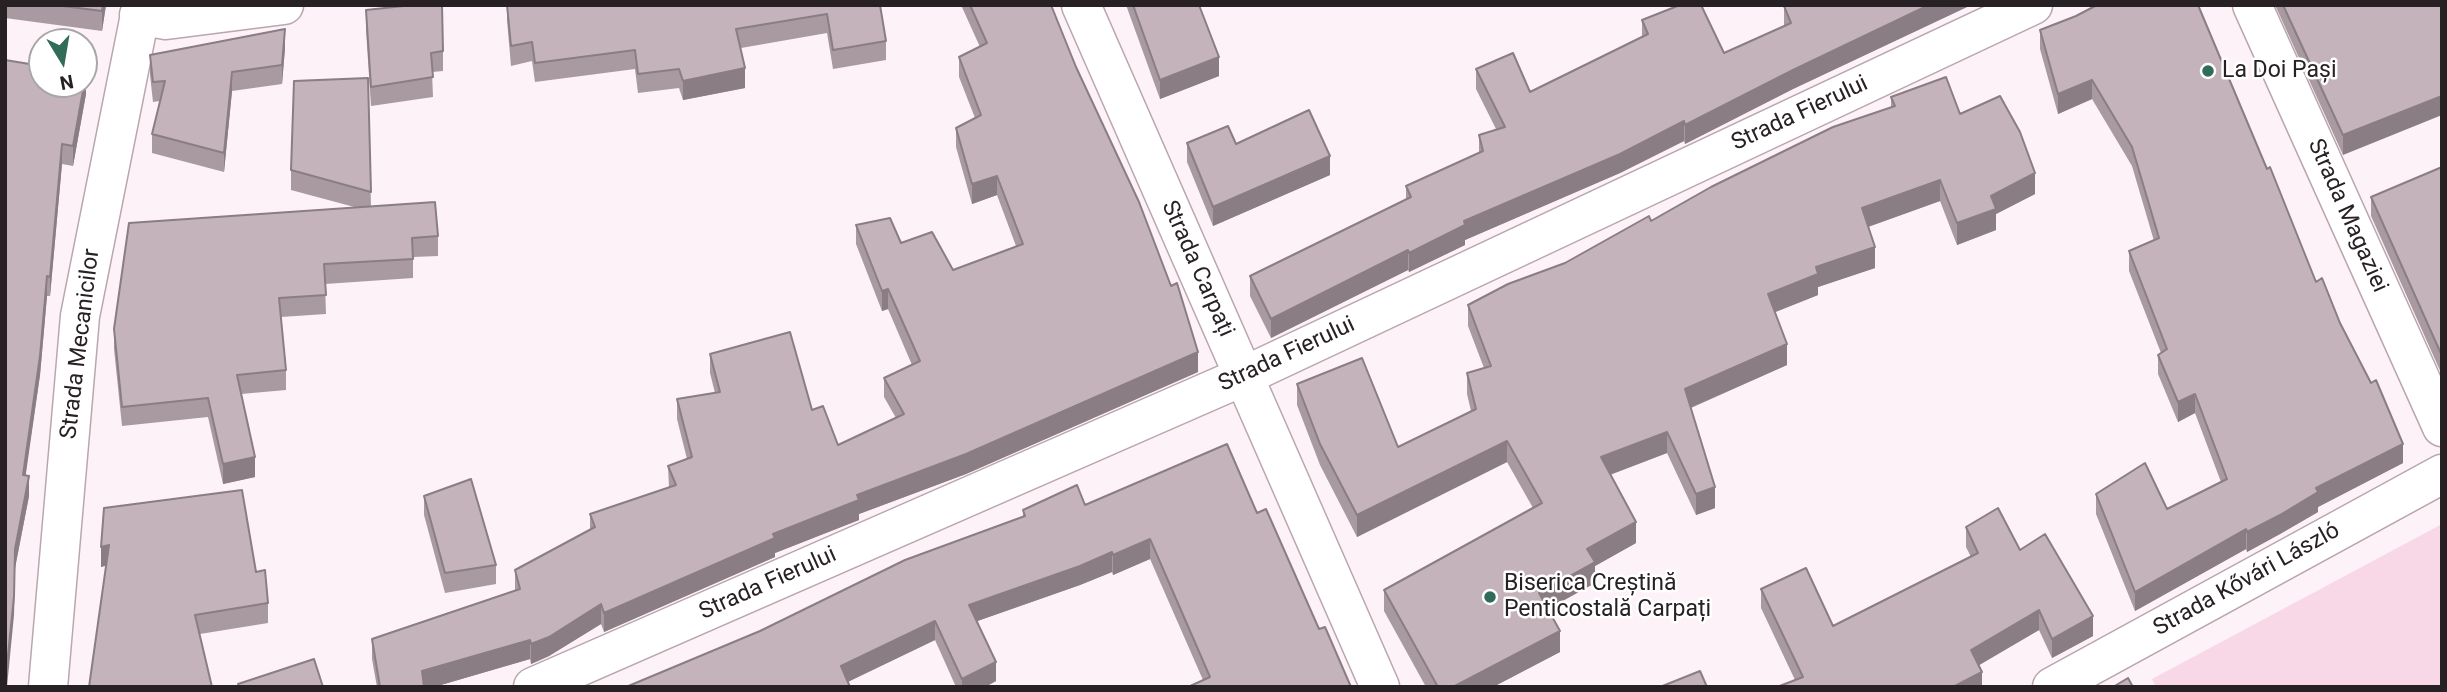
<!DOCTYPE html>
<meta charset="utf-8">
<style>
body{margin:0}
#map{position:relative;width:2447px;height:692px;overflow:hidden;background:#fdf2f7;font-family:Roboto,sans-serif}
canvas{display:block}
.frame{position:absolute;inset:0;border:7px solid #282124;pointer-events:none}
.north{position:absolute;left:28px;top:28px;width:70px;height:70px;box-sizing:border-box;background:#fff;border:2px solid #a9a6a7;border-radius:50%;rotate:169deg;font-size:19px;font-weight:700;line-height:28px;text-align:center;color:#282124}
.north::after{content:'';display:block;margin:auto;width:24px;height:32px;background:#306c57;clip-path:polygon(50% 0,100% 100%,50% 72%,0 100%)}
</style>
<div id="map">
<canvas width="2447" height="692"></canvas>
<div class="frame"></div>
<div class="north">N</div>
</div>
<script>
const context = document.querySelector('canvas').getContext('2d');
context.lineJoin = 'round';
function fillPath(path, color) { context.fillStyle = color; context.fill(path, 'evenodd'); }
const poly = rows => new Path2D(rows.map(r => 'M' + r).join(''));
function strokePath(path, color, width, dash) { context.strokeStyle = color; context.lineWidth = width; context.lineCap = dash ? 'butt' : 'round'; context.setLineDash(dash || []); context.stroke(path); }
function label(font, color, halo, rows, align = 'center') {
  context.font = font + ' Roboto,sans-serif'; context.lineWidth = 5; context.setLineDash([]); context.textBaseline = 'middle'; context.strokeStyle = halo; context.fillStyle = color; for (const [text, x, y, turn = 0] of rows) {
    context.save(); context.translate(x, y); context.rotate((+turn || 0) * Math.PI / 180); context.textAlign = isNaN(turn) ? turn : align; if (halo) context.strokeText(text, 0, 0); context.fillText(text, 0, 0); context.restore();
  }
}
const green = poly([
 [2442,524,2442,687,2156,687,2152,679]
]);
const minor = poly([
 [1081,5,1380,687],
 [2252,5,2442,427],
 [139,15,166,20,284,5],
 [48,687,80,316,142,5],
 [533,687,1244,376,2033,5],
 [2052,687,2442,474]
]);
const wall = poly([
 [5,5,106,5,102,31,5,18],
 [507,5,880,5,886,41,886,60,833,69,827,33,741,48,745,88,683,100,679,88,638,93,635,69,535,82,532,61,511,66,507,20],
 [961,5,1051,5,1198,372,966,474,859,514,859,520,775,553,775,557,604,632,601,624,549,656,531,664,530,659,434,687,377,687,372,659,372,639,515,591,515,570,590,529,590,514,669,488,668,466,687,459,677,419,677,399,715,393,710,373,710,354,812,410,838,445,896,418,884,397,884,378,912,365,888,309,882,311,856,244,856,225,901,243,953,270,1016,246,997,195,972,204,956,147,956,128,975,118,959,77,959,57,980,47],
 [1126,5,1199,5,1219,76,1160,99],
 [1967,5,1967,7,1793,89,1685,144,1684,141,1620,173,1465,240,1465,245,1409,272,1408,270,1271,338,1250,296,1250,276,1406,199,1406,186,1479,153,1479,135,1496,129,1476,89,1476,69,1530,92,1642,37,1642,20,1724,53,1784,26,1784,6],
 [2275,5,2442,5,2343,155],
 [366,10,443,51,443,71,432,72,433,97,371,106,366,30],
 [2040,30,2267,169,2316,282,2340,323,2403,463,2318,507,2318,512,2280,534,2247,552,2246,549,2135,611,2096,514,2096,494,2167,509,2221,482,2195,413,2178,422,2158,374,2158,355,2161,353,2129,271,2129,251,2154,241,2132,166,2092,99,2058,114,2040,49],
 [285,48,282,84,232,91,224,172,152,153,152,134,160,101,153,102,150,75,150,55],
 [5,60,86,94,73,166,62,164,50,296,47,296,40,375,25,476,29,496,15,568,14,615],
 [368,78,371,207,438,236,438,256,413,257,413,278,325,284,326,314,281,317,286,370,286,390,241,394,255,477,223,484,208,417,122,426,114,349,114,329,358,208,291,190,291,170],
 [1891,97,1960,114,2035,194,1996,214,1996,230,1957,245,1940,201,1868,227,1875,268,1818,287,1818,295,1775,312,1787,365,1691,408,1715,508,1696,515,1667,453,1610,475,1636,543,1595,566,1595,583,1548,609,1560,652,1493,687,1426,687,1384,611,1384,590,1533,508,1507,462,1357,537,1320,465,1297,405,1297,384,1398,447,1471,411,1467,394,1467,373,1484,368,1468,326,1468,305,1565,263,1651,221,1891,107],
 [1187,143,1236,144,1330,175,1213,226,1187,162],
 [2442,167,2442,375,2371,216,2371,197],
 [424,496,496,565,496,584,445,593,424,515],
 [1085,505,1257,513,1319,629,1203,680,1150,559,1113,575,1112,572,1080,585,977,621,996,681,985,687,956,687,935,640,848,682,760,631,1023,517,1023,510],
 [1966,527,2020,550,2093,636,2052,658,2039,630,1978,665,1982,687,1795,680,1761,608,1761,589,1833,626,1971,557,1966,547],
 [101,547,256,572,268,603,268,623,200,634,106,565,101,567]
]);
const shadedWall = poly([
 [103,5,106,5,102,31,102,11],
 [1929,5,1967,5,1967,7,1793,89,1685,144,1685,125,1793,70],
 [285,29,285,48,282,84,282,65],
 [1219,57,1219,76,1160,99,1160,80],
 [745,68,745,88,683,100,683,81],
 [232,72,232,91,224,172,224,153],
 [86,74,86,94,73,166,73,146],
 [2092,80,2092,99,2058,114,2058,94],
 [2442,96,2442,115,2343,155,2343,135],
 [1684,121,1684,141,1620,173,1465,240,1465,245,1409,272,1409,253,1464,221],
 [62,144,62,164,50,296,50,277],
 [1330,156,1330,175,1213,226,1213,207],
 [2035,173,2035,194,1996,214,1996,230,1957,245,1957,223,1991,196],
 [997,176,997,195,972,204,972,184],
 [1940,180,1940,201,1862,229,1862,208],
 [1875,247,1875,268,1818,287,1818,295,1768,315,1768,294,1816,267],
 [1408,250,1408,270,1271,338,1271,319],
 [47,276,47,296,40,375,23,494,23,475],
 [888,289,888,309,882,311,882,291],
 [1787,344,1787,365,1685,410,1685,389],
 [1198,352,1198,372,966,474,859,514,859,520,775,553,775,557,604,632,604,613,857,495],
 [2195,394,2195,413,2178,422,2178,402],
 [1667,432,1667,453,1601,478,1601,457],
 [1507,441,1507,462,1357,537,1357,515],
 [2403,444,2403,463,2318,507,2318,512,2280,534,2247,552,2247,532,2316,488],
 [255,457,255,477,223,484,223,464],
 [29,476,29,496,15,568,14,615,7,687,5,687,15,549],
 [1715,487,1715,508,1696,515,1696,494],
 [1636,522,1636,543,1595,566,1595,583,1539,614,1539,593,1587,549],
 [2246,529,2246,549,2135,611,2135,592],
 [1150,539,1150,559,1113,575,1113,555],
 [109,545,109,565,101,567,101,547],
 [1112,552,1112,572,1080,585,969,624,969,605],
 [601,604,601,624,549,656,531,664,531,644],
 [2039,610,2039,630,1971,670,1971,650],
 [2093,616,2093,636,2052,658,2052,639],
 [935,621,935,640,841,685,841,666],
 [1560,631,1560,652,1493,687,1453,687],
 [530,640,530,659,434,687,422,687,422,671],
 [996,662,996,681,985,687,962,687,962,679],
 [1982,672,1982,687,1953,687]
]);
const building = poly([
 [55,5,103,5,102,11,55,5],
 [413,5,442,5,443,51,431,53,433,77,371,87,366,10,413,5],
 [507,5,880,5,886,41,833,50,827,14,736,29,745,68,683,81,679,69,638,74,635,50,535,63,532,42,511,46,507,5],
 [970,5,1051,5,1076,67,1139,202,1171,286,1177,283,1198,352,966,454,857,495,859,500,773,534,775,538,604,613,601,604,549,637,531,644,530,640,422,671,424,687,380,687,372,639,520,589,515,570,595,527,590,514,676,485,668,466,692,457,677,399,720,392,710,354,790,332,812,410,823,406,838,445,904,414,884,378,920,361,888,289,882,291,856,225,890,218,901,243,932,232,953,270,1023,244,997,176,972,184,956,128,981,115,959,57,987,43,970,5],
 [1133,5,1199,5,1219,57,1160,80,1133,5],
 [1680,5,1701,5,1724,53,1791,23,1784,6,1785,5,1929,5,1793,70,1685,125,1684,121,1620,154,1464,221,1465,225,1409,253,1408,250,1271,319,1250,276,1411,197,1406,186,1483,151,1479,135,1505,127,1476,69,1513,53,1530,92,1648,34,1642,20,1680,5],
 [2097,5,2198,5,2267,169,2270,167,2316,282,2322,278,2340,323,2371,383,2376,380,2403,444,2316,488,2318,492,2280,515,2247,532,2246,529,2135,592,2096,494,2145,463,2167,509,2227,479,2195,394,2178,402,2158,355,2167,349,2129,251,2159,238,2132,147,2092,80,2058,94,2040,30,2076,16,2097,5],
 [2283,5,2442,5,2442,96,2343,135,2283,5],
 [285,29,282,65,232,72,224,153,152,134,165,81,153,82,150,55,285,29],
 [5,60,42,66,42,84,84,84,84,74,86,74,73,146,62,144,50,277,47,276,40,356,23,475,29,476,15,549,14,596,5,685,5,60],
 [1946,77,1960,114,2000,96,2020,132,2035,173,1991,196,1996,209,1957,223,1940,180,1862,208,1875,247,1816,267,1818,274,1768,294,1787,344,1685,389,1715,487,1696,494,1667,432,1601,457,1636,522,1587,549,1595,562,1539,593,1560,631,1453,687,1438,687,1384,590,1542,503,1507,441,1357,515,1320,444,1297,384,1362,358,1398,447,1476,409,1467,373,1491,366,1468,305,1508,284,1565,263,1649,216,1651,221,1711,187,1833,127,1895,106,1891,97,1946,77],
 [368,78,371,192,291,170,294,81,368,78],
 [1309,110,1330,156,1213,207,1187,143,1228,126,1236,144,1309,110],
 [2442,167,2442,356,2371,197,2442,167],
 [435,202,438,236,412,238,413,259,324,264,326,295,279,298,286,370,237,375,255,457,223,464,208,398,122,407,114,329,129,223,435,202],
 [1227,444,1257,513,1266,509,1319,629,1325,627,1351,687,1188,687,1210,677,1150,539,1113,555,1112,552,1080,566,969,605,996,662,962,679,935,621,841,666,850,687,626,687,760,631,905,560,1025,516,1023,510,1077,485,1085,505,1227,444],
 [471,479,496,565,445,573,424,496,471,479],
 [242,490,256,572,265,570,268,603,195,615,212,687,89,687,109,545,101,547,104,508,242,490],
 [1998,508,2020,550,2045,534,2093,616,2052,639,2039,610,1971,650,1982,672,1953,687,1777,687,1803,677,1761,589,1806,568,1833,626,1978,553,1966,527,1998,508],
 [314,659,323,687,239,687,238,684,314,659],
 [1700,671,1707,687,1660,687,1700,671],
 [2128,678,2133,687,2113,687,2128,678]
]);
const markers = [
 [2208,71,7,"#306c57"],
 [1490,597,7,"#306c57"]
];
const poiNames = [
 ["La Doi Pași",2222,71],
 ["Biserica Creștină",1504,584],
 ["Penticostală Carpați",1504,610]
];
const streetNames = [
 ["Strada Fierului",1800,114,-25],
 ["Strada Magaziei",2347,216,66],
 ["Strada Carpați",1197,269,66],
 ["Strada Mecanicilor",81,344,-83],
 ["Strada Fierului",1287,355,-25],
 ["Strada Kővári László",2247,580,-29],
 ["Strada Fierului",768,584,-24]
];
fillPath(green, '#f8d8e7');
strokePath(minor, '#b9a6af', 41);
strokePath(minor, '#fff', 38);
fillPath(wall, '#a99aa1');
fillPath(shadedWall, '#8a7d83');
fillPath(building, '#c5b3bb');
strokePath(building, '#8a7d83', 2);
for (const [x, y, r, color] of markers) { const dot = new Path2D(); dot.arc(x, y, r, 0, 2 * Math.PI); context.fillStyle = color; context.fill(dot); strokePath(dot, '#fff', 2.5); }
label('23px', '#282124', '#fff', poiNames, 'left');
label('23px', '#282124', '#fff', streetNames);
</script>
